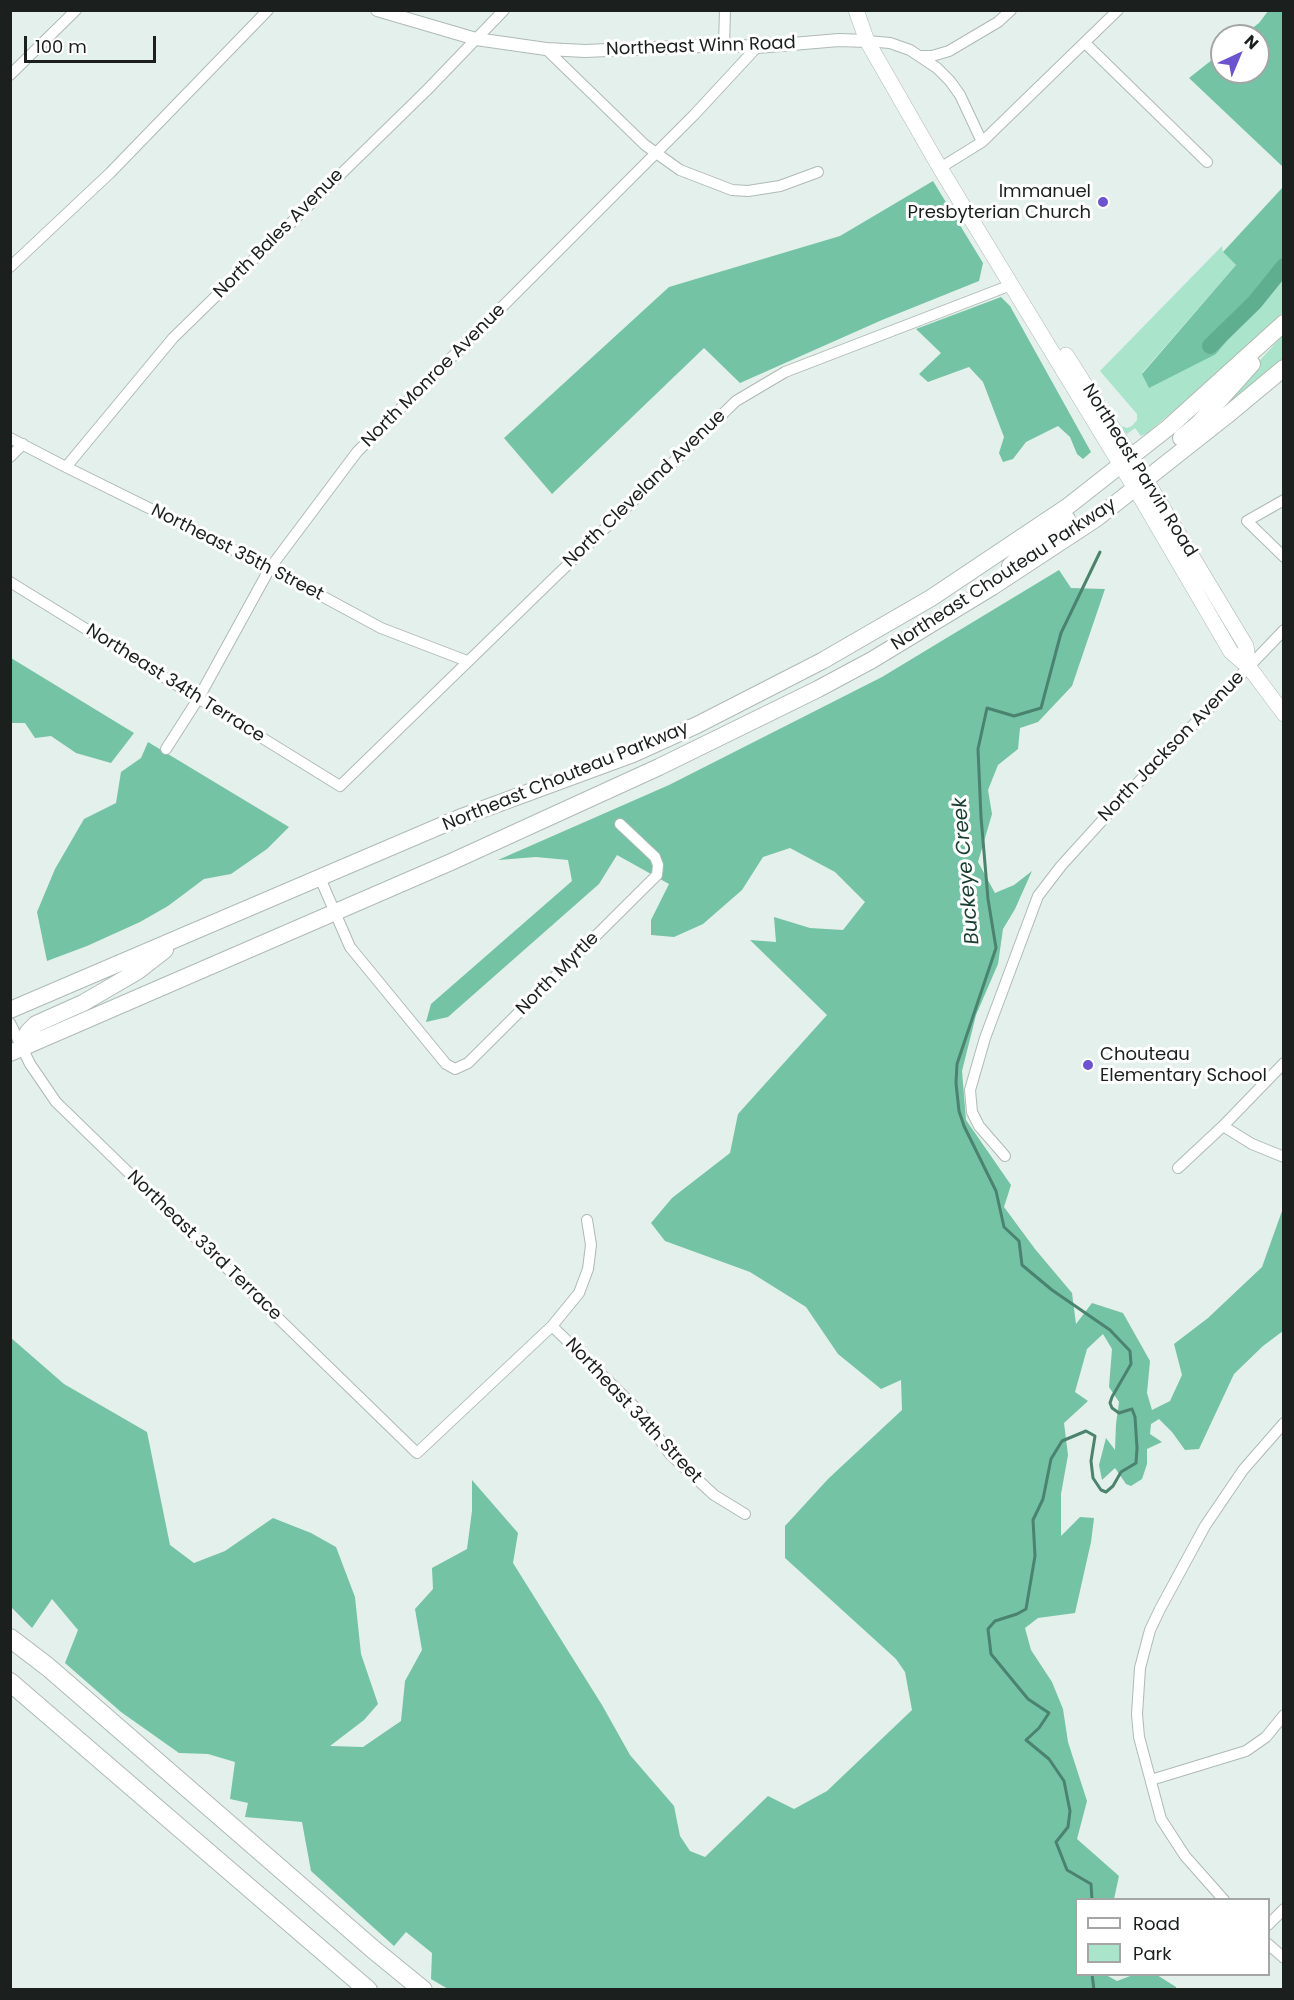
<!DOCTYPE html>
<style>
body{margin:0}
#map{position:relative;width:1294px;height:2000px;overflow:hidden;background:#e4f0eb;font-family:Poppins,sans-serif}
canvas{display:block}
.frame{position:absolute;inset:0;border:12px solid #1b1f1d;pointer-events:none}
.legend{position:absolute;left:1075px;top:1898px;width:195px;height:78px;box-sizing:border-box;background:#fff;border:2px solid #a4a5a5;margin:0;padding:8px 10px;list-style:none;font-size:18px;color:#1b1f1d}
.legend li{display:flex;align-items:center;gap:12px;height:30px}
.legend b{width:30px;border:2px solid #a4a5a5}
.north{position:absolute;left:1210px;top:24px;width:60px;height:60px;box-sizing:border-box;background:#fff;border:2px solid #a4a5a5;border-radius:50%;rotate:44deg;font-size:16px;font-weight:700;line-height:24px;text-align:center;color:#1b1f1d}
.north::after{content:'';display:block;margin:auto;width:21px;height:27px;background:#6c54ce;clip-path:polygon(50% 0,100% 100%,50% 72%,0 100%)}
.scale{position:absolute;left:24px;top:36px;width:132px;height:27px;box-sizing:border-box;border:3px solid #1b1f1d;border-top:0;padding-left:8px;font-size:18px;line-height:21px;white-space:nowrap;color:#1b1f1d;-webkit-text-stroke:4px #fff;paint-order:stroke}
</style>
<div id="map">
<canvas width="1294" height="2000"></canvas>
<div class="frame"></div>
<ul class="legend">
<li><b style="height:8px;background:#fff"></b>Road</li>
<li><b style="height:16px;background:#a9e4cb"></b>Park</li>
</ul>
<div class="north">N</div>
<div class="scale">100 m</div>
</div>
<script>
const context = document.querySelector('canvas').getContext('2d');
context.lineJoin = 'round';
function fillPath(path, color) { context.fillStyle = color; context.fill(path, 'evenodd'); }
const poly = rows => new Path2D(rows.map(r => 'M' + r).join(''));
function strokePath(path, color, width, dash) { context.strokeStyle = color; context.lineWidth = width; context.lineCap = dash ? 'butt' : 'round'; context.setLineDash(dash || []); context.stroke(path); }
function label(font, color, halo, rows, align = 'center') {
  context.font = font + ' Poppins,sans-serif'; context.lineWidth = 6; context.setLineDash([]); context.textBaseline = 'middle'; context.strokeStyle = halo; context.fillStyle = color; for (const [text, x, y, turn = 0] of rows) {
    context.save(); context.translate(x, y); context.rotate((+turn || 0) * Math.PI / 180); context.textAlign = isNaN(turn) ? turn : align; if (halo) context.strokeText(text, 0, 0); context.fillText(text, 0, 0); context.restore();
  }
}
const green = poly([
 [1222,246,1223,252,1236,265,1142,373,1216,354,1283,273,1283,312,1209,381,1147,433,1141,436,1135,428,1127,434,1119,427,1121,426,1127,428,1132,426,1137,420,1137,414,1100,371],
 [1283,335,1283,358,1213,419,1162,457,1200,426]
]);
const forest = poly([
 [1268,11,1283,11,1283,167,1189,78,1222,52,1222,72,1258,72,1258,36,1242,36,1259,23],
 [933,181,983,263,979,281,882,320,740,383,704,348,552,494,504,438,669,287,840,236],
 [1283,187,1283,273,1216,354,1149,388,1142,374,1236,265,1223,252],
 [1001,297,1010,306,1091,452,1083,459,1077,454,1070,437,1058,426,1026,442,1013,459,1003,462,999,453,1004,437,983,382,969,367,928,382,919,374,941,353,916,329],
 [1059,570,1071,588,1105,589,1072,686,1038,722,1020,728,1018,749,998,765,988,790,992,814,978,862,995,893,1014,885,1032,871,1015,909,1003,929,998,964,976,1015,962,1071,966,1120,1011,1185,1004,1207,1035,1249,1072,1293,1076,1324,1092,1303,1123,1313,1150,1361,1147,1393,1152,1410,1170,1401,1182,1375,1174,1344,1208,1318,1262,1267,1282,1211,1283,1211,1283,1331,1263,1346,1234,1374,1199,1449,1185,1450,1172,1432,1159,1419,1151,1424,1150,1434,1162,1442,1147,1449,1147,1464,1142,1479,1131,1486,1126,1484,1115,1468,1102,1480,1099,1465,1106,1438,1115,1450,1116,1424,1119,1402,1109,1387,1112,1349,1103,1334,1087,1349,1075,1392,1088,1401,1064,1423,1068,1455,1061,1494,1061,1536,1080,1517,1094,1518,1091,1542,1075,1613,1038,1618,1025,1628,1031,1650,1052,1682,1063,1709,1068,1742,1087,1801,1077,1839,1119,1876,1114,1899,1076,1900,1076,1974,1106,1975,1117,1981,1133,1975,1157,1975,1176,1987,1176,1989,448,1989,431,1979,432,1953,406,1932,394,1946,311,1871,302,1822,245,1817,248,1803,230,1799,235,1762,208,1754,179,1753,121,1712,65,1663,78,1630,52,1599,32,1628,11,1607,10,1337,64,1384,147,1432,170,1545,194,1563,225,1551,273,1518,311,1533,336,1547,355,1597,361,1654,378,1704,364,1720,330,1746,363,1747,401,1721,405,1681,422,1650,415,1609,433,1589,432,1568,467,1549,472,1511,472,1480,518,1533,513,1563,602,1705,630,1755,674,1806,680,1836,690,1851,705,1857,768,1796,794,1809,827,1791,912,1710,905,1672,896,1659,785,1558,785,1526,828,1479,902,1410,901,1380,881,1389,838,1354,806,1307,750,1272,665,1241,651,1223,672,1198,730,1153,738,1114,827,1015,750,940,776,942,774,917,810,928,843,930,865,902,835,872,790,848,763,857,742,890,703,924,674,937,651,935,651,920,669,884,617,855,599,884,448,1017,426,1022,431,1004,572,881,568,860,536,857,498,860,669,785,882,677],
 [11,658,134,733,111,763,76,753,51,736,35,738,25,723,11,723],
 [148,742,289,827,267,849,231,874,204,879,168,906,140,922,87,946,47,961,37,912,55,869,84,819,116,803,121,772,141,758]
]);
const stream = poly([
 [1092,1900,1091,1884,1067,1870,1056,1842,1068,1827,1070,1811,1064,1781,1049,1759,1026,1740,1039,1728,1049,1713,1028,1699,991,1654,988,1629,995,1621,1017,1614,1026,1609,1035,1556,1033,1520,1043,1499,1051,1459,1062,1441,1086,1431,1095,1436,1091,1461,1093,1478,1101,1490,1106,1492,1113,1486,1121,1472,1136,1463,1137,1448,1135,1417,1132,1409,1119,1413,1112,1408,1110,1403,1112,1397,1131,1364,1130,1351,1110,1330,1052,1290,1022,1265,1019,1241,1004,1227,996,1191,964,1126,959,1111,956,1083,957,1064,996,948,988,899,981,817,978,749,987,708,1014,716,1041,708,1061,633,1100,552],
 [1092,1974,1094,1990]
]);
const river = poly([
 [1210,346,1255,302,1284,266]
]);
const minor = poly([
 [867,41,890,43,910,50,937,68,950,81,960,95,982,142],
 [1085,43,1207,162],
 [724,45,725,10],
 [546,49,645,145,680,170,732,190,748,191,780,186,818,172],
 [920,56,932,56,949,51,998,22,1011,10],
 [10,75,76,10],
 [940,168,982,142,1118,10],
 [10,267,110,173,268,10],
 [10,438,66,467,270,568,381,628,467,661],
 [10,457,23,444],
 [66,467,173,338,427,90,504,10],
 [1284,500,1247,521,1284,557],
 [10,582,340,786,736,401,785,372,1011,285],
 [166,749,198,699,270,568,357,452,694,115,757,47],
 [320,878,350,947,446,1064,455,1069,468,1063,657,875,658,865,655,857,620,824],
 [10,1023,30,1064,56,1102,417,1453,552,1326,579,1293,588,1269,591,1245,587,1220],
 [1223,1126,1252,1144,1284,1157],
 [1005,1156,979,1126,972,1112,970,1090,985,1038,1038,896,1061,866,1109,813,1284,630],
 [1178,1168,1223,1126,1284,1063],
 [552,1326,641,1413,670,1454,714,1495,745,1514],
 [1151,1780,1246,1751,1266,1737,1284,1715],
 [1224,1900,1185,1856,1161,1819,1139,1737,1137,1714,1140,1668,1150,1630,1160,1609,1205,1526,1243,1470,1284,1423],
 [1268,1925,1284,1909],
 [1268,1944,1284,1958]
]);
const tertiary = poly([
 [377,10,476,39,546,49,585,51,724,45,757,47,839,40,867,41]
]);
const secondary = poly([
 [856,10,867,41,940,168,1141,498,1231,652,1249,667,1284,714],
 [1066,355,1146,480,1246,646,1249,667]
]);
const primary = poly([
 [1181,438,1198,424,1252,364],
 [1010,566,1037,540,1067,519],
 [10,1010,459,818,633,754,697,725,822,661,931,598,1067,507,1169,427,1284,323],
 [22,1046,28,1032,36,1024,83,1003,138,971,165,950],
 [10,1053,451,862,659,767,818,689,872,660,992,587,1097,518,1225,417,1284,368]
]);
const motorway = poly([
 [10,1638,48,1667,374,1950,423,1990],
 [10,1682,368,1990]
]);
const markers = [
 [1103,202,6,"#6c54ce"],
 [1088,1065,6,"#6c54ce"]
];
const streetNames = [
 ["Northeast Winn Road",701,47,-2],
 ["North Bales Avenue",279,234,-45],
 ["North Monroe Avenue",434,376,-45],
 ["Northeast Parvin Road",1139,471,58],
 ["North Cleveland Avenue",645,489,-44],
 ["Northeast 35th Street",237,553,27],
 ["Northeast Chouteau Parkway",1004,575,-33],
 ["Northeast 34th Terrace",175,684,32],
 ["North Jackson Avenue",1172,747,-46],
 ["Northeast Chouteau Parkway",566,777,-22],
 ["North Myrtle",558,974,-45],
 ["Northeast 33rd Terrace",204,1246,44],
 ["Northeast 34th Street",633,1411,47]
];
const poiNames = [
 ["Immanuel",1091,192],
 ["Presbyterian Church",1091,213],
 ["Chouteau",1100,1055,"left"],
 ["Elementary School",1100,1076,"left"]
];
const waterNames = [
 ["Buckeye Creek",967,871,-95]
];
fillPath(green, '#a9e4cb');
fillPath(forest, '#74c3a4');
strokePath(stream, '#4b836e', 3);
strokePath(river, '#5fae90', 16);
strokePath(minor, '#afbab5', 12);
strokePath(tertiary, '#afbab5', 14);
strokePath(secondary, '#afbab5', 16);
strokePath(primary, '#afbab5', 18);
strokePath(motorway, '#afbab5', 20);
strokePath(minor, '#fff', 10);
strokePath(tertiary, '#fff', 12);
strokePath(secondary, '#fff', 15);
strokePath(primary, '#fff', 16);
strokePath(motorway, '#fff', 18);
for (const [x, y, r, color] of markers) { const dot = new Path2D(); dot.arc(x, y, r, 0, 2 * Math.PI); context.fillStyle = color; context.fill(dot); strokePath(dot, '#fff', 2); }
label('18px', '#1b1f1d', '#fff', streetNames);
label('18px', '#1b1f1d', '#fff', poiNames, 'right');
label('italic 20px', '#1a3e31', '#fff', waterNames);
</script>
